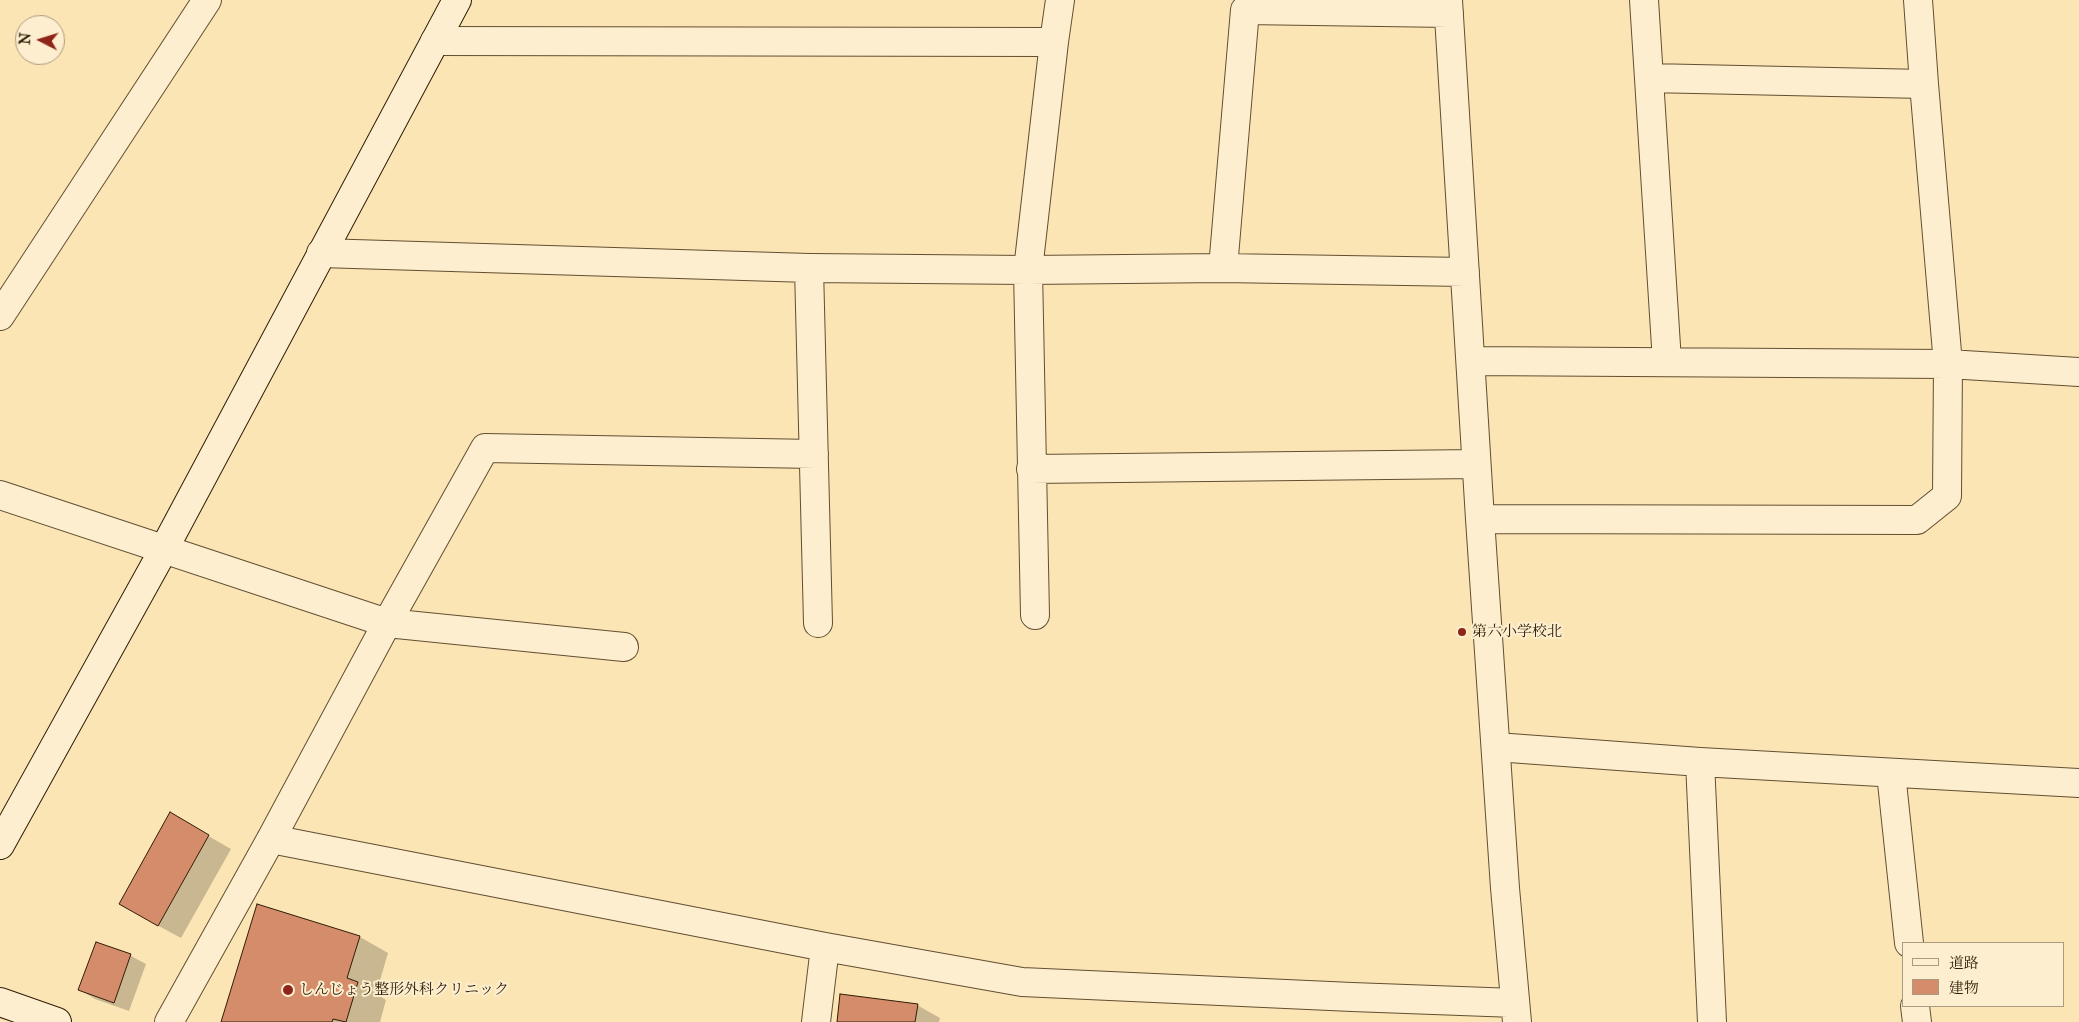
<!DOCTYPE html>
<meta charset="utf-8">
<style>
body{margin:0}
#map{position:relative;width:2079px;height:1022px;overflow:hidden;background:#fbe5b4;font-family:"IM FELL Great Primer","Noto Serif JP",serif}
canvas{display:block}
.legend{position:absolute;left:1902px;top:942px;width:162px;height:65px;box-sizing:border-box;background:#fceece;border:1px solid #aa9a7e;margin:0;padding:6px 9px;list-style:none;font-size:15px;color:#301c06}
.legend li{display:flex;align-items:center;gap:10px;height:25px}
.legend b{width:25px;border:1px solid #aa9a7e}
.north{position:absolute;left:15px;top:15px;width:50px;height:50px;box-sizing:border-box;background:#fceece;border:1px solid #aa9a7e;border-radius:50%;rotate:275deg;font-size:14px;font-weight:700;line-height:20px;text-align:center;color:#301c06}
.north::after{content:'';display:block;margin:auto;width:18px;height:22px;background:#8f2418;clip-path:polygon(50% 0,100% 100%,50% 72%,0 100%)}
</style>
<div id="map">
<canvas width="2079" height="1022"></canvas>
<ul class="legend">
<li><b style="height:6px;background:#fceece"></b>道路</li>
<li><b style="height:14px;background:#d48c6b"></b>建物</li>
</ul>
<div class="north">N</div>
</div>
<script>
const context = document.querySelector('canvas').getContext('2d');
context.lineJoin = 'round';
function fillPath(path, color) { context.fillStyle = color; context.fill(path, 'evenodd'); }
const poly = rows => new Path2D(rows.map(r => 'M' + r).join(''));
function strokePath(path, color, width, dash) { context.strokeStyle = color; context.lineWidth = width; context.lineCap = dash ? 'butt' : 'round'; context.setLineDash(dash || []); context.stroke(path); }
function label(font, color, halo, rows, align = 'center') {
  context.font = font + ' "IM FELL Great Primer","Noto Serif JP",serif'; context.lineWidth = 4; context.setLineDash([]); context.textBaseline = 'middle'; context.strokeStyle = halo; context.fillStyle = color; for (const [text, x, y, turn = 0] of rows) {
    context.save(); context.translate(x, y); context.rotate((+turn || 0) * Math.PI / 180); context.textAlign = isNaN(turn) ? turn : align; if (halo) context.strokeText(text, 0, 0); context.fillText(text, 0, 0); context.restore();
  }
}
const shadow = poly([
 [170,814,231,849,181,938,142,917],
 [360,937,388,953,376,994,386,1000,380,1022,222,1022],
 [97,944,131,956,146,964,129,1011,95,999,80,990],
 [917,1005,940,1018,939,1022,838,1022]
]);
const building = poly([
 [170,812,209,835,158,926,119,904,170,812],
 [257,904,360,936,347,978,358,982,346,1022,333,1019,332,1022,221,1022,257,904],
 [96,942,131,954,114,1003,78,990,96,942],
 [840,994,918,1004,915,1022,837,1022,840,994]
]);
const street = poly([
 [1448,0,1480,519,1505,888,1517,1022],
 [1644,0,1667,362],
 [1918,0,1924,84],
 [435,41,1054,42,1028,270,1035,615],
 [1054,42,1060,0],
 [321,253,809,268,1028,270,1223,268,1465,272],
 [809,268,818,623],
 [1223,268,1245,10,1449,13],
 [0,316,207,0],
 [1471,361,1948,364,2079,372],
 [1031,469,1476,464],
 [0,495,387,623,624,647],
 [1480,519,1917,520,1947,496,1948,364,1924,84,1649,78],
 [1496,747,1700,762,2079,783],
 [1700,762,1712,1022],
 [1891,773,1909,943],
 [271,839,825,947,1022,982,1352,997,1515,1003],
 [1915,1006,1917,1022],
 [169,1022,271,839,387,623,485,448,814,454],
 [816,1022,825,947]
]);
const secondary = poly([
 [0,845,164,549,457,0],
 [0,1002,57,1022]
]);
const markers = [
 [1462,632,5,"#8f2418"],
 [288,990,6,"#8f2418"]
];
const poiNames = [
 ["第六小学校北",1472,632],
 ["しんじょう整形外科クリニック",299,990]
];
fillPath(shadow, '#0003');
fillPath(building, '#d48c6b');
strokePath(building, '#301c06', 1);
strokePath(street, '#634e32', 30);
strokePath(secondary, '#301c06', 30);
strokePath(street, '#fceece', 28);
strokePath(secondary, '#fceece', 28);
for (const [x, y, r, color] of markers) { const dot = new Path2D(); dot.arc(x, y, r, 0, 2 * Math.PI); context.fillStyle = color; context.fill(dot); strokePath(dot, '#fceece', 2); }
label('15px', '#301c06', '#fceece', poiNames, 'left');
</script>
